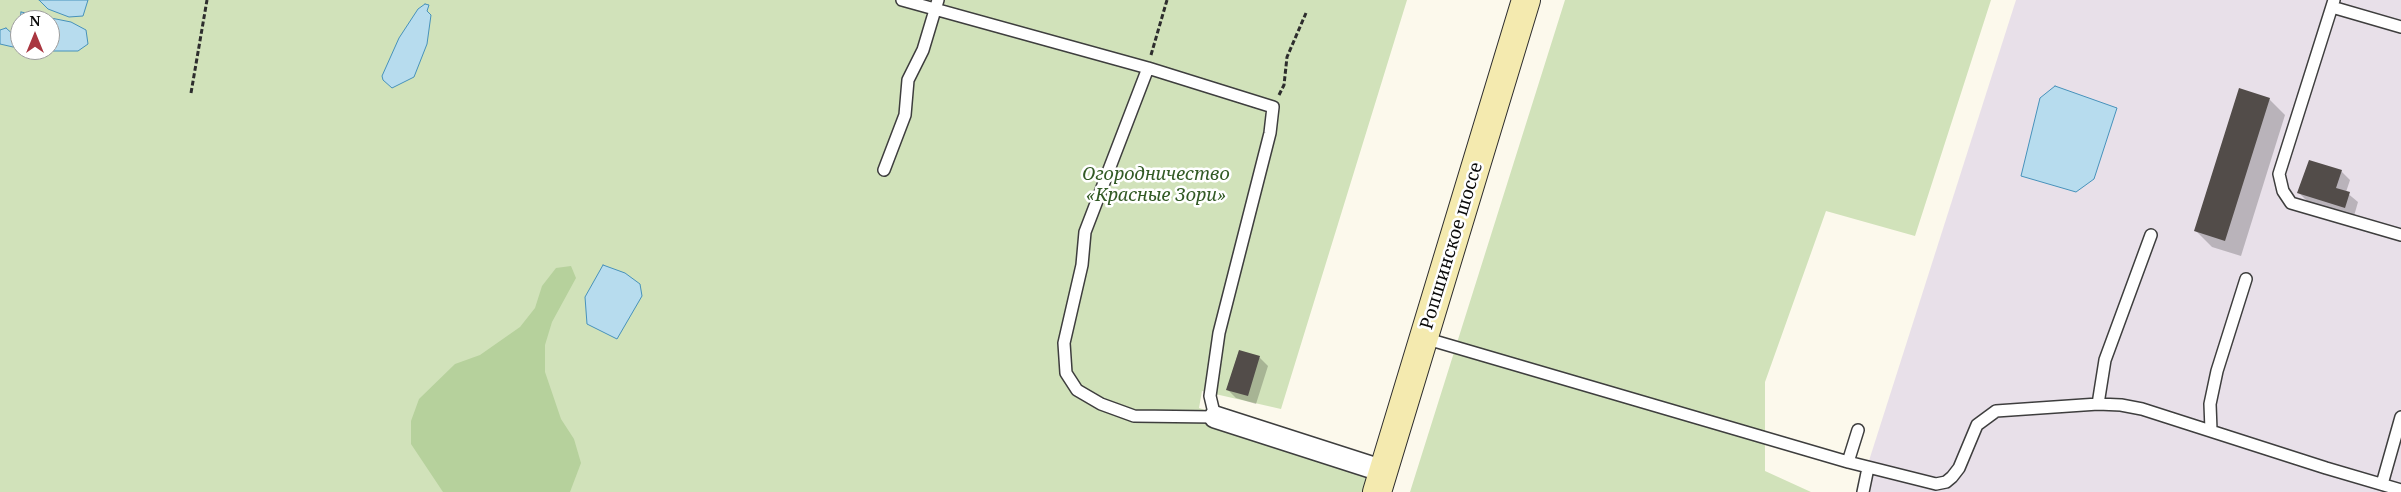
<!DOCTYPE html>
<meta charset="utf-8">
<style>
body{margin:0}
#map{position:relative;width:2401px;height:492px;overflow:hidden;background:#fcf9ec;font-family:"Noto Serif",serif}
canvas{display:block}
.north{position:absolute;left:10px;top:10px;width:50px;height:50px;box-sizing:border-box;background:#fff;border:1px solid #9d9d9d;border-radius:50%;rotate:0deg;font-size:14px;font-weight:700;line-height:20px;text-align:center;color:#0b0b0b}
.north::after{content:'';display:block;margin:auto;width:18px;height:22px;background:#a93640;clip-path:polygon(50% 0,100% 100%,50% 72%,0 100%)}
</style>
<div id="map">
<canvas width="2401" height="492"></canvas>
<div class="north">N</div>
</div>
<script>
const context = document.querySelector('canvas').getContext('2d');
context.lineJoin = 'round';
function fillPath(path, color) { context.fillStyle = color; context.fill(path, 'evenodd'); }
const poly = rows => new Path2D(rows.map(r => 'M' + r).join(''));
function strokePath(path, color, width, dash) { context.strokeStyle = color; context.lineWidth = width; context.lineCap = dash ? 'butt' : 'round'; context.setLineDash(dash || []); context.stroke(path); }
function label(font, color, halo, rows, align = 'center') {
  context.font = font + ' "Noto Serif",serif'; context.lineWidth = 5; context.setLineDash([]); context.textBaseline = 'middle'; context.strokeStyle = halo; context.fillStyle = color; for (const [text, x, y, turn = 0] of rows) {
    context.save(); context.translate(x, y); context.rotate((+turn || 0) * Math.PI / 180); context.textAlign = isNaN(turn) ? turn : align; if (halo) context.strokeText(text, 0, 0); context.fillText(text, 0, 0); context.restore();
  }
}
const industrial = poly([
 [2016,0,2401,0,2401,492,1859,492]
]);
const green = poly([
 [0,0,1407,0,1281,409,1202,391,1199,408,1375,464,1366,492,0,492],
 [20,20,50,20,50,50,20,50],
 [1565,0,1991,0,1915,236,1826,211,1765,382,1765,471,1811,492,1410,492]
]);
const forest = poly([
 [571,266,576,278,552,322,545,345,545,372,561,419,574,439,581,463,570,492,443,492,411,444,411,421,419,399,455,364,480,355,520,327,535,308,542,286,556,268]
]);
const water = poly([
 [39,0,88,0,83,16,69,17,48,9,39,0],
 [425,4,429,5,427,11,431,15,427,44,414,77,392,88,383,80,382,76,399,38,418,9,425,4],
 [21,12,71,22,86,30,88,44,78,51,51,51,50,20,20,20,21,12],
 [6,28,16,37,20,37,20,46,13,47,0,44,0,30,6,28],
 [2055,86,2117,108,2094,179,2076,192,2021,176,2040,98,2055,86],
 [603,265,625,273,640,284,642,296,617,339,587,324,585,297,603,265]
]);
const shadow = poly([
 [2269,99,2285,115,2241,256,2212,247,2196,231],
 [2341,171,2350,180,2346,192,2358,202,2354,216,2307,201,2299,193],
 [1239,351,1260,358,1268,366,1256,404,1236,398,1227,389]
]);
const building = poly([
 [2239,88,2270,98,2225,241,2194,231],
 [2309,160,2342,170,2336,188,2350,192,2345,208,2297,193],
 [1239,350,1260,356,1248,396,1226,390]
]);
const path = poly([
 [1151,55,1167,0],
 [191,93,207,0],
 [1279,95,1284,85,1287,57,1306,13]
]);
const lane = poly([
 [902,0,1148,68,1273,107,1270,133,1219,333,1210,396,1215,417,1134,416,1101,404,1077,390,1066,373,1064,343,1082,265,1085,232,1148,68],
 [2334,0,2279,174,2283,191,2291,203,2401,235],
 [2332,7,2401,27],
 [884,170,905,115,908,80,923,50,938,0],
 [1424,338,1848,462,1936,484,1946,482,1952,477,1959,468,1977,425,1996,411,2098,404,2121,405,2142,409,2326,468,2401,490],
 [2098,404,2105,360,2151,235],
 [2211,430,2210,404,2217,371,2246,279],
 [1848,462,1858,430],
 [2382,484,2401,417],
 [1863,492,1868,468]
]);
const street = poly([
 [1215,417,1383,471]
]);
const secondary = poly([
 [1377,492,1526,0]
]);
const parkNames = [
 ["Огородничество",1156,175],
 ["«Красные Зори»",1156,196]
];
const streetNames = [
 ["Ропшинское шоссе",1452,246,-73]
];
fillPath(industrial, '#e8e0e9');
fillPath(green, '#d1e2ba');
fillPath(forest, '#b6d19c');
fillPath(water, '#b7dcee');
strokePath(water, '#4792bb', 1);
fillPath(shadow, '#0003');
fillPath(building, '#524c49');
strokePath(lane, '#3e3e3e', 14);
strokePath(street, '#3e3e3e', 24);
strokePath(secondary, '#2d2d2d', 30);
strokePath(path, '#2d2d2d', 3, [5, 2.5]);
strokePath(lane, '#fff', 11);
strokePath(street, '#fff', 21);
strokePath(secondary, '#f4eaaf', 28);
label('italic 18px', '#325a25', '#fff', parkNames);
label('18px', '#0b0b0b', '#fff', streetNames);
</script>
